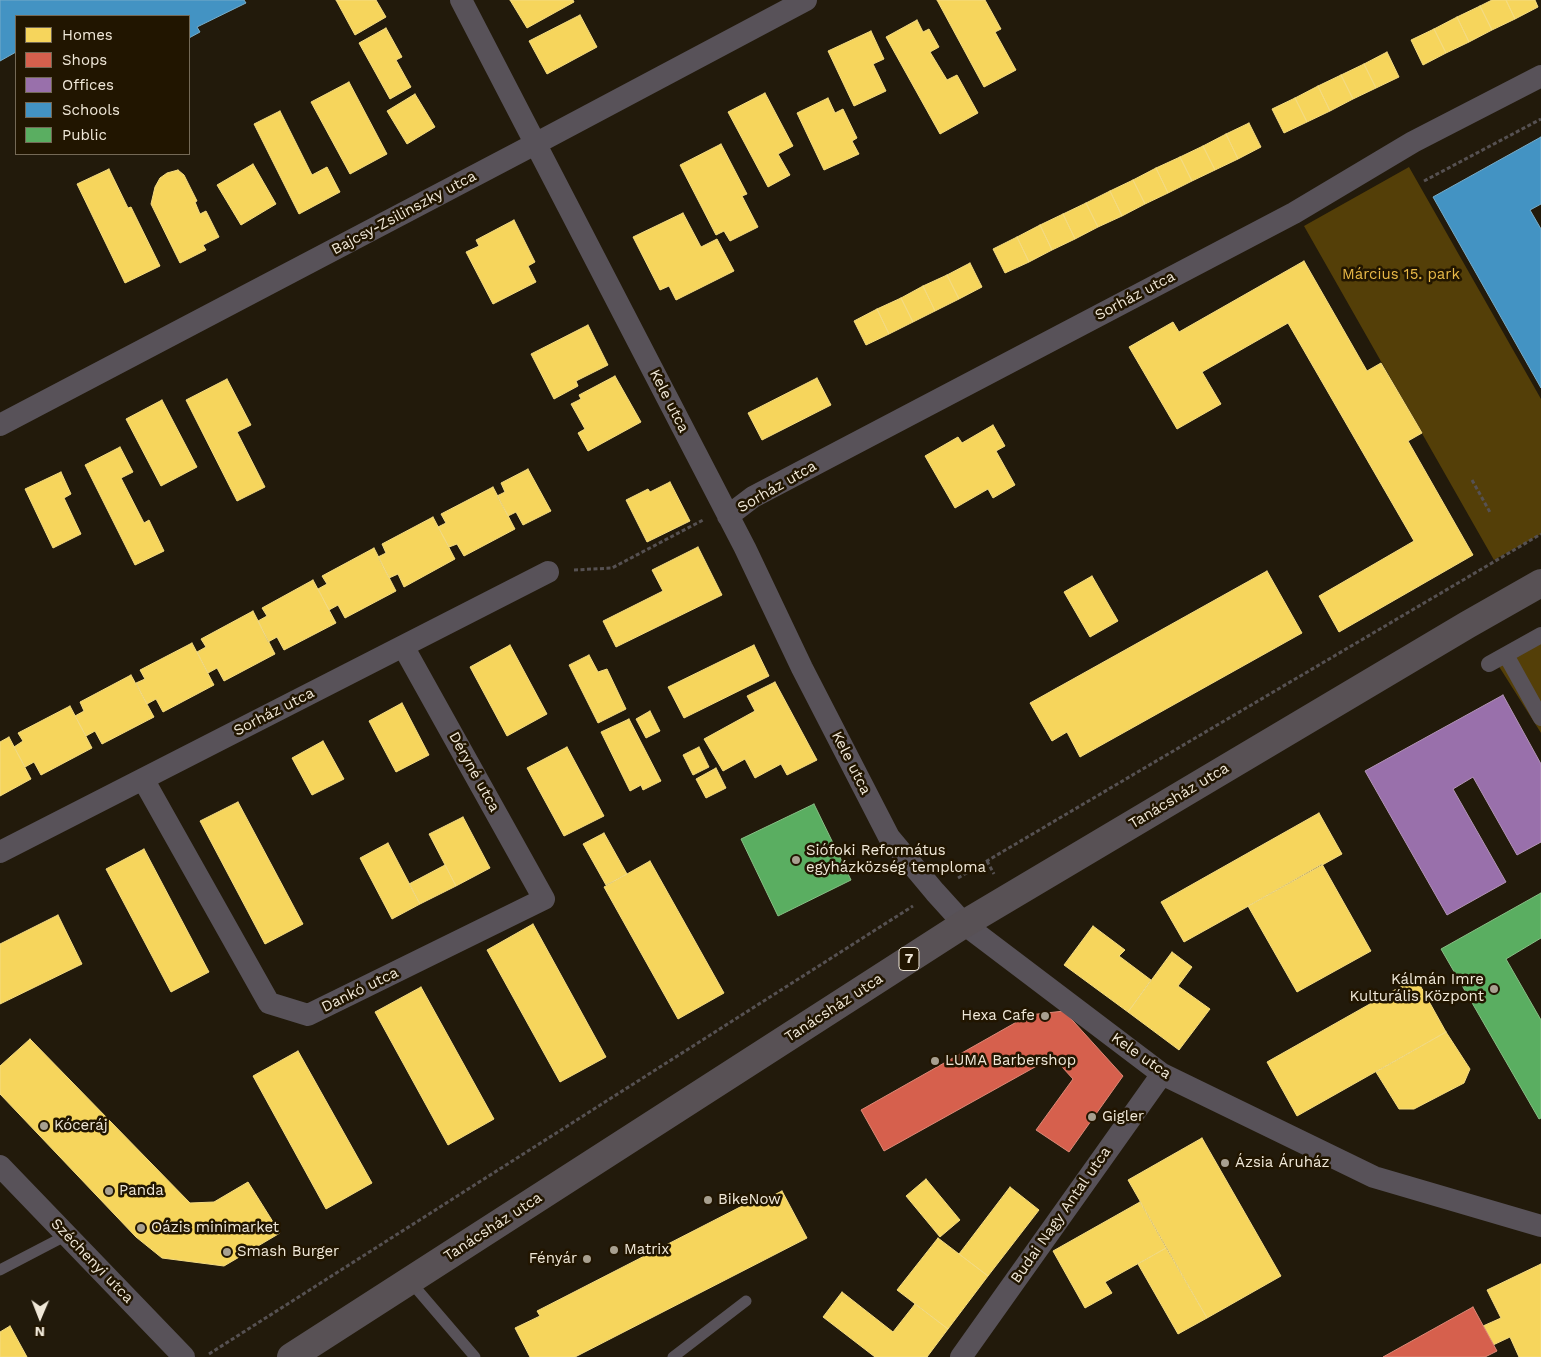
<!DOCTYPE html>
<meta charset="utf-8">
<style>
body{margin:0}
#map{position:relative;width:1541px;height:1357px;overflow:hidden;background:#221a0b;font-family:"Work Sans",sans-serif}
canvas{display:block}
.legend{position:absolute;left:15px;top:15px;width:175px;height:140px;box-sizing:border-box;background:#211500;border:1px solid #746956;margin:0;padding:6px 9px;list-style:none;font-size:15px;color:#f0e8d8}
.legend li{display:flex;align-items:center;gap:10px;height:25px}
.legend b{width:25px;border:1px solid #746956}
.north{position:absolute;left:15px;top:1292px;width:50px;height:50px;-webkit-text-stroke:4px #211500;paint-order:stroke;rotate:181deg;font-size:14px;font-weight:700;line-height:20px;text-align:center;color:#f0e8d8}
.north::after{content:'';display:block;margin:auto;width:18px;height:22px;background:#f0e8d8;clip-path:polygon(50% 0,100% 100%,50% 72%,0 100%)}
</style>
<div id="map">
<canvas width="1541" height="1357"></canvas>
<ul class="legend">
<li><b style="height:14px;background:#f6d55c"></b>Homes</li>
<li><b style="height:14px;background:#d6604d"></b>Shops</li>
<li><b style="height:14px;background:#9970ab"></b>Offices</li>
<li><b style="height:14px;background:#4393c3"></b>Schools</li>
<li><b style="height:14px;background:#5aae61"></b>Public</li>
</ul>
<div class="north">N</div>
</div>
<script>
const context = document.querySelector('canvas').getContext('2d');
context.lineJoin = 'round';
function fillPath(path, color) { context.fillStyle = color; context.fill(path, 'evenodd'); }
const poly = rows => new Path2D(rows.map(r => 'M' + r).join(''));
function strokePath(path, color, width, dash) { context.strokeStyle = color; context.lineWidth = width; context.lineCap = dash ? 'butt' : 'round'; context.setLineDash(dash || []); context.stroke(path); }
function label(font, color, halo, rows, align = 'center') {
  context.font = font + ' "Work Sans",sans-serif'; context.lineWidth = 5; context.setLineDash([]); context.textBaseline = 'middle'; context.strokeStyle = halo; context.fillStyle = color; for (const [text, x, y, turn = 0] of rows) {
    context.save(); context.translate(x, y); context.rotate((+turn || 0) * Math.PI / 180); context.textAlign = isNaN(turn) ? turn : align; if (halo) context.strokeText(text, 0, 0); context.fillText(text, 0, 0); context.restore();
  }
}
const green = poly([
 [1409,167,1541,399,1541,534,1494,560,1304,226],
 [1541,630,1541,733,1493,657]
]);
const homes = poly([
 [336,0,376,0,386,17,355,35,336,0],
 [510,0,573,0,574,2,527,28,510,0],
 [937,0,985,0,1001,29,995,32,1016,70,984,87,937,0],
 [1492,0,1506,0,1515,19,1492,30,1480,6,1492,0],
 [1506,0,1535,0,1538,7,1515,19,1506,0],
 [1480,6,1492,30,1469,42,1457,17,1480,6],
 [580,15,597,47,547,74,529,41,580,15],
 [1457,17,1469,42,1446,53,1434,29,1457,17],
 [917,20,923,32,929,29,939,47,930,52,947,80,957,75,978,113,940,134,886,37,917,20],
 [386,28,402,57,396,60,411,87,390,99,359,43,386,28],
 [1434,29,1446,53,1423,65,1411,40,1434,29],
 [871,31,884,59,873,64,886,91,854,106,828,51,871,31],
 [1387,52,1399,77,1376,88,1364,64,1387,52],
 [1364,64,1376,88,1353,99,1341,75,1364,64],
 [1341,75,1353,99,1330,111,1318,86,1341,75],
 [349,82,387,154,350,174,311,102,349,82],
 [1318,86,1330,111,1307,122,1295,98,1318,86],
 [765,93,793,146,778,154,790,175,768,187,728,112,765,93],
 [415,94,435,127,407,144,387,111,415,94],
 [828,98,835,113,843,109,857,138,852,141,859,154,824,170,797,113,828,98],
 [1295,98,1307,122,1284,133,1272,109,1295,98],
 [280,111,312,175,327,167,340,192,299,214,254,124,280,111],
 [1249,123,1261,147,1238,159,1226,134,1249,123],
 [1226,134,1238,159,1215,170,1203,146,1226,134],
 [721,144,747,194,742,196,758,227,730,241,724,231,716,235,680,165,721,144],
 [1203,146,1215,170,1192,181,1180,157,1203,146],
 [1180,157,1192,181,1168,193,1156,168,1180,157],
 [253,164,276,204,241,225,217,185,253,164],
 [1156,168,1168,193,1145,204,1133,180,1156,168],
 [109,169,128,208,131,207,160,266,125,283,77,184,109,169],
 [178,170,184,175,197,201,195,202,200,214,206,211,219,237,203,245,206,250,180,263,151,204,155,187,160,178,167,173,178,170],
 [1133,180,1145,204,1122,216,1110,191,1133,180],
 [1110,191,1122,216,1098,227,1086,203,1110,191],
 [1086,203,1098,227,1075,239,1063,214,1086,203],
 [683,213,701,247,717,239,734,271,676,300,669,286,660,290,633,237,683,213],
 [1063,214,1075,239,1052,250,1040,225,1063,214],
 [514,220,535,262,528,266,536,282,493,304,466,252,479,246,476,240,514,220],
 [1040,225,1052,250,1029,262,1017,237,1040,225],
 [1017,237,1029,262,1005,273,993,249,1017,237],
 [1304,261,1367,371,1381,363,1422,433,1408,441,1473,555,1339,632,1319,596,1414,541,1288,323,1202,372,1221,404,1177,429,1129,347,1173,322,1179,332,1304,261],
 [970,263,982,287,959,299,947,275,970,263],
 [947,275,959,299,935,311,923,286,947,275],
 [923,286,935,311,913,322,901,298,923,286],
 [901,298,913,322,889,334,877,309,901,298],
 [877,309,889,334,866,345,854,321,877,309],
 [588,325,608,365,576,381,578,386,554,399,531,354,588,325],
 [615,376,641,422,588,451,578,433,585,429,571,404,581,399,579,395,615,376],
 [817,378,831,405,762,440,748,413,817,378],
 [227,379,251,425,237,432,265,487,237,501,186,400,227,379],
 [162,400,197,467,161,486,126,419,162,400],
 [993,425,1005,446,996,451,1015,485,993,498,988,489,955,508,925,456,958,437,962,443,993,425],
 [120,447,133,472,121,478,144,523,149,520,164,551,135,565,85,465,120,447],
 [528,469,551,511,523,525,516,512,508,516,497,496,505,492,501,483,528,469],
 [61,472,71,494,64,498,81,534,53,548,25,489,61,472],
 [670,482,690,521,647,542,626,500,648,489,650,492,670,482],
 [493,487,515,529,464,556,457,544,449,547,438,527,446,523,441,514,493,487],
 [433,517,455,559,404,587,398,574,389,578,378,557,386,553,382,544,433,517],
 [698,547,722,595,616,647,603,621,663,591,652,570,698,547],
 [374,548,396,591,345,618,338,605,329,610,318,589,327,584,322,576,374,548],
 [1267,571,1302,633,1080,757,1067,732,1052,741,1030,703,1267,571],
 [1092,576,1118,621,1090,637,1064,592,1092,576],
 [313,580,336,623,284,650,277,637,268,642,258,621,267,616,262,608,313,580],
 [253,611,275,654,224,681,217,668,208,673,197,652,206,647,201,639,253,611],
 [192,643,214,685,163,712,156,699,147,704,136,683,145,679,140,670,192,643],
 [510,645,547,714,507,736,470,667,510,645],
 [754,645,769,676,684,718,668,687,754,645],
 [589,655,598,672,607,669,626,709,598,723,569,665,589,655],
 [131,675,154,717,102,744,95,731,86,736,75,716,84,711,80,702,131,675],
 [775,682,817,760,787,775,781,764,755,778,745,759,723,771,704,739,755,711,747,696,775,682],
 [402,703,429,755,396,772,369,721,402,703],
 [70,706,92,748,41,775,34,762,25,767,14,747,23,741,18,733,70,706],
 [650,711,660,731,646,738,636,719,650,711],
 [629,719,661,781,643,790,641,785,630,791,601,732,629,719],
 [9,737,31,779,0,796,0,742,9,737],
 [323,741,344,779,312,795,292,758,323,741],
 [567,747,604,816,564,836,527,768,567,747],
 [699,747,709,767,693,775,683,755,699,747],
 [716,768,726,788,706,798,696,779,716,768],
 [238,802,303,924,265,944,200,821,238,802],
 [1319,813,1342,854,1184,942,1161,902,1319,813],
 [463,817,490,868,456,886,429,834,463,817],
 [604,833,627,874,606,885,583,844,604,833],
 [388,843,420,904,392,919,360,858,388,843],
 [144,849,209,972,171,992,106,869,144,849],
 [650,861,724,993,678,1019,604,887,650,861],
 [1322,864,1371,951,1297,992,1248,906,1322,864],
 [445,865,456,886,420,904,409,884,445,865],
 [58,915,82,964,0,1004,0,944,58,915],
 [533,924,606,1057,560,1082,487,950,533,924],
 [1093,926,1125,950,1119,956,1151,980,1128,1012,1064,965,1093,926],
 [1172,952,1192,967,1178,986,1210,1009,1179,1050,1128,1012,1172,952],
 [1416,978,1446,1032,1297,1116,1267,1062,1416,978],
 [421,987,494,1119,448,1145,375,1012,421,987],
 [1446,1032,1470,1069,1464,1083,1414,1109,1399,1109,1376,1072,1446,1032],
 [30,1039,190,1203,214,1202,248,1182,280,1233,224,1266,162,1258,136,1237,0,1094,0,1066,30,1039],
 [298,1051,372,1183,326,1209,253,1076,298,1051],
 [1202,1138,1281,1276,1207,1318,1128,1180,1202,1138],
 [926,1179,960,1220,940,1237,906,1196,926,1179],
 [1010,1187,1039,1210,988,1276,959,1254,1010,1187],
 [782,1191,807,1238,575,1357,530,1357,515,1328,540,1316,537,1311,748,1203,750,1207,782,1191],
 [1140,1202,1166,1248,1105,1282,1112,1293,1085,1308,1053,1251,1140,1202],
 [938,1238,988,1276,948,1329,897,1290,938,1238],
 [1166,1248,1207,1318,1178,1334,1138,1264,1166,1248],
 [1541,1264,1541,1357,1519,1357,1510,1337,1493,1345,1483,1326,1501,1318,1487,1290,1541,1264],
 [842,1292,893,1332,915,1304,948,1329,927,1357,875,1357,823,1317,842,1292],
 [10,1326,27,1357,0,1357,0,1332,10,1326]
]);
const shops = poly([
 [1064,1011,1123,1076,1069,1152,1036,1130,1073,1079,1053,1057,884,1151,861,1110,1029,1015,1064,1011],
 [1473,1307,1497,1351,1485,1357,1383,1357,1473,1307]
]);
const offices = poly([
 [1503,695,1541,764,1541,842,1517,855,1473,777,1453,789,1506,882,1447,915,1365,771,1503,695]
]);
const schools = poly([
 [0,0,244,0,246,3,197,27,200,32,189,38,189,16,16,16,16,52,0,61,0,0],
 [1541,137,1541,204,1530,210,1541,229,1541,388,1433,197,1541,137]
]);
const public = poly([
 [814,804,851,880,778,916,741,839,814,804],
 [1541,893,1541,938,1506,959,1541,1020,1541,1118,1539,1119,1441,949,1541,893]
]);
const path = poly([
 [1424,181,1541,119],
 [1472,480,1491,514],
 [574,570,612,568,703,520],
 [987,861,994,874],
 [958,878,1541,534],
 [209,1354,913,906]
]);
const service = poly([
 [0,1270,67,1235],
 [409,1280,475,1357],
 [673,1357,746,1301]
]);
const pedestrian = poly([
 [1506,655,1541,718],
 [1489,664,1541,635]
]);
const minor = poly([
 [461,0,745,548,802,668,889,837,935,892,964,924,1162,1074,1374,1177,1541,1226],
 [0,425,535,144,806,0],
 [728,516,753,497,1294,213,1413,142,1541,76],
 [143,779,269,1003,308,1015,544,899,403,646],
 [0,852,548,572],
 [0,1166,184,1357],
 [961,1357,1162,1074]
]);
const primary = poly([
 [291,1357,964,924,1467,625,1541,583]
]);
const markers = [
 [796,860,5,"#a8a090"],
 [1494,989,5,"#a8a090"],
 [1045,1016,5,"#a8a090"],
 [935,1061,5,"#a8a090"],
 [1092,1117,5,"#a8a090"],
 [44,1126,5,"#a8a090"],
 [1225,1163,5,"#a8a090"],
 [109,1191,5,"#a8a090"],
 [708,1200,5,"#a8a090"],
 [141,1228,5,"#a8a090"],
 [614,1250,5,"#a8a090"],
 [227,1252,5,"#a8a090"],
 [587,1259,5,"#a8a090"]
];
const shields = [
 [909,959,20]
];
const shieldNames = [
 ["7",909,959]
];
const streetNames = [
 ["Bajcsy-Zsilinszky utca",404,213,-28],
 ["Sorház utca",1135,296,-28],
 ["Kele utca",669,401,63],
 ["Sorház utca",777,487,-30],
 ["Sorház utca",274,712,-27],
 ["Kele utca",851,763,63],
 ["Déryné utca",474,772,61],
 ["Tanácsház utca",1179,796,-31],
 ["Dankó utca",360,990,-26],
 ["Tanácsház utca",834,1008,-33],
 ["Kele utca",1141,1056,35],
 ["Budai Nagy Antal utca",1061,1215,-55],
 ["Tanácsház utca",493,1227,-33],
 ["Széchenyi utca",92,1261,46]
];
const parkNames = [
 ["Március 15. park",1401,275]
];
const poiNames = [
 ["Siófoki Református",806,851],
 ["egyházközség temploma",806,868],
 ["Kálmán Imre",1484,980,"right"],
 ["Kulturális Központ",1484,997,"right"],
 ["Hexa Cafe",1035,1016,"right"],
 ["LUMA Barbershop",945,1061],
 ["Gigler",1102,1117],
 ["Kóceráj",54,1126],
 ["Ázsia Áruház",1235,1163],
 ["Panda",119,1191],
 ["BikeNow",718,1200],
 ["Oázis minimarket",151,1228],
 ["Matrix",624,1250],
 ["Smash Burger",237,1252],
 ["Fényár",577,1259,"right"]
];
fillPath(green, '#543f08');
fillPath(homes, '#f6d55c');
strokePath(homes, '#f4db81', 1);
fillPath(shops, '#d6604d');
strokePath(shops, '#de8977', 1);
fillPath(offices, '#9970ab');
strokePath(offices, '#b394b8', 1);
fillPath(schools, '#4393c3');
strokePath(schools, '#77acc9', 1);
fillPath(public, '#5aae61');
strokePath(public, '#87bf85', 1);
strokePath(path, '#565152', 3, [4, 2.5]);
strokePath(service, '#585259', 11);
strokePath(pedestrian, '#585259', 16);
strokePath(minor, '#585259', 22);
strokePath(primary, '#585155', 28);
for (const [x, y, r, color] of markers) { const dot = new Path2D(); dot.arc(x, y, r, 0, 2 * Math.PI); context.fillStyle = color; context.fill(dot); strokePath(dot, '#211500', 2); }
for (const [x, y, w] of shields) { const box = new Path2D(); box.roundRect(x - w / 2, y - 11.5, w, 23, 4); context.fillStyle = '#211500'; context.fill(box); strokePath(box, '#f0e8d8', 1); }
label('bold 14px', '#f0e8d8', null, shieldNames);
label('15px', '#f0e8d8', '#211500', streetNames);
label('15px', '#e9b947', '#211500', parkNames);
label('15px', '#f0e8d8', '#211500', poiNames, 'left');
</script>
